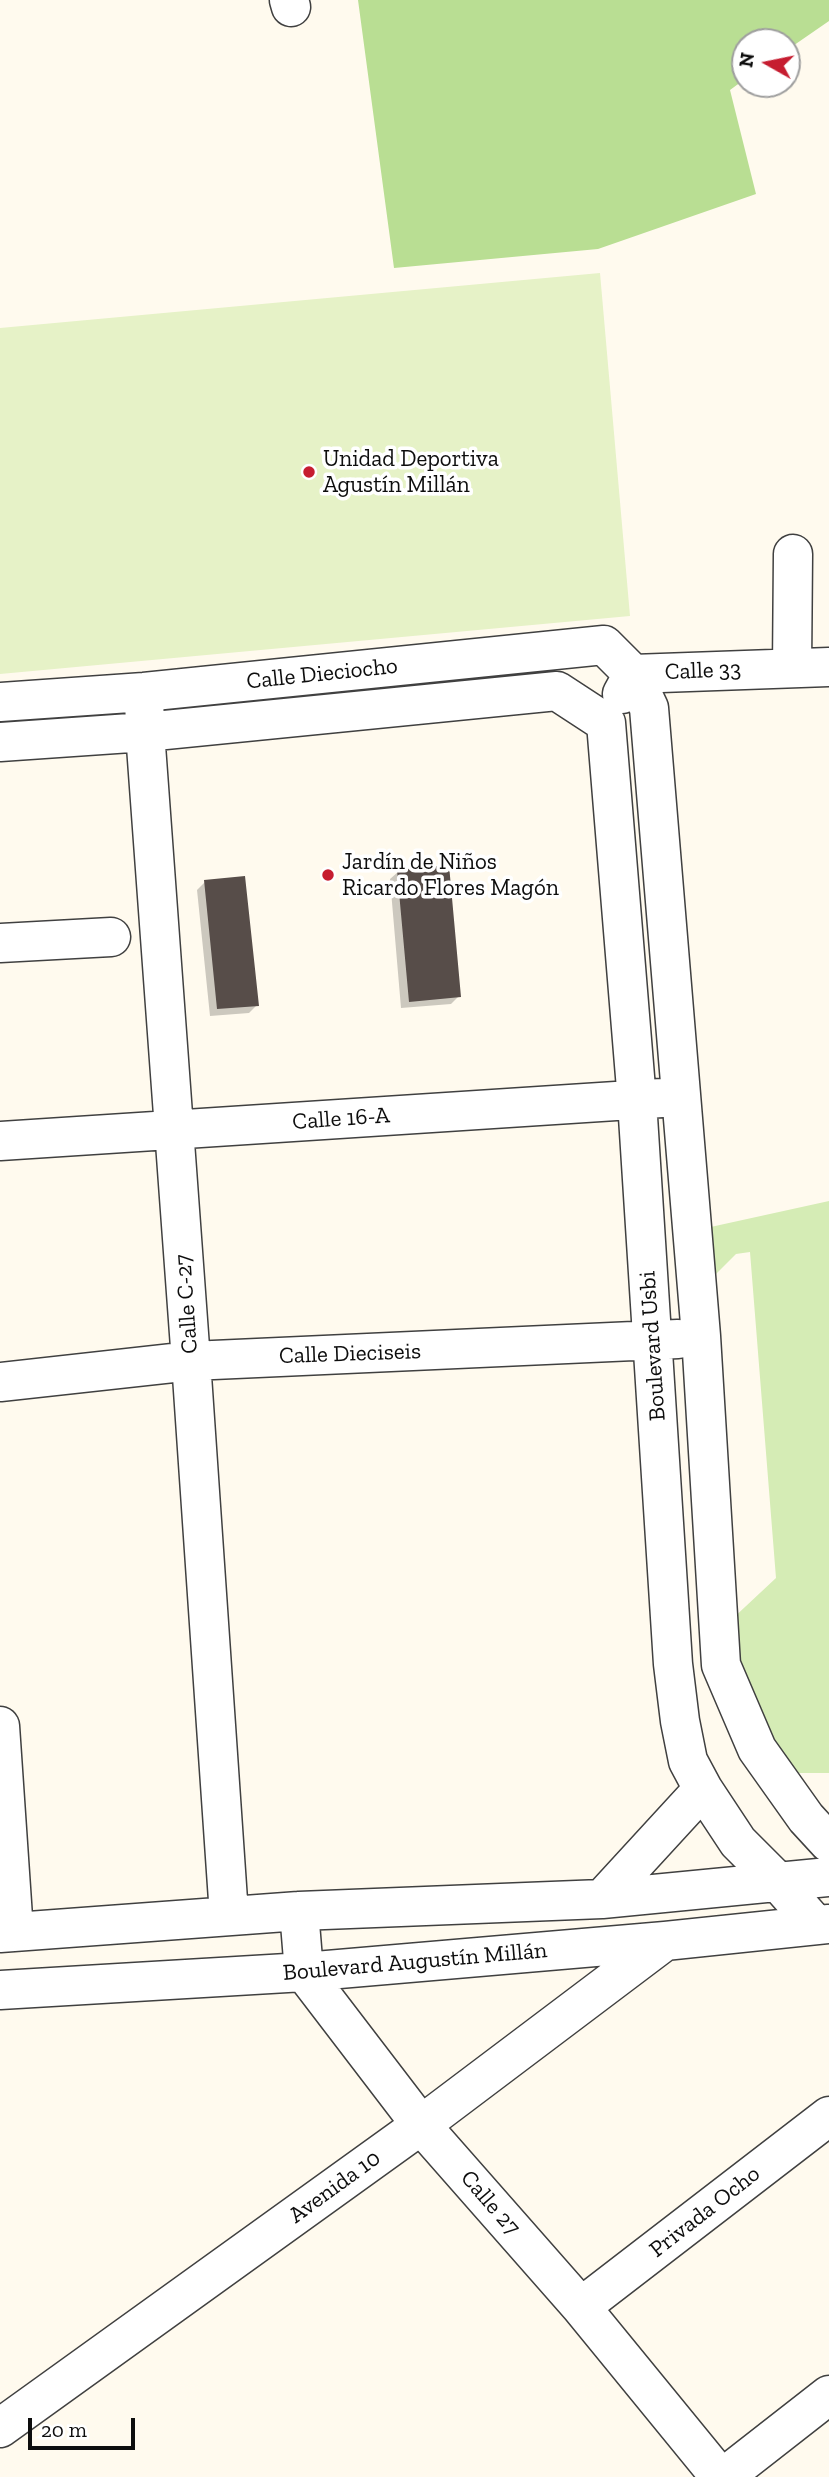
<!DOCTYPE html>
<meta charset="utf-8">
<style>
body{margin:0}
#map{position:relative;width:829px;height:2477px;overflow:hidden;background:#fffaee;font-family:"Zilla Slab",serif}
canvas{display:block}
.north{position:absolute;left:731px;top:28px;width:70px;height:70px;box-sizing:border-box;background:#fff;border:2px solid #9e9e9e;border-radius:50%;rotate:279deg;font-size:19px;font-weight:700;line-height:28px;text-align:center;color:#0d0d0d}
.north::after{content:'';display:block;margin:auto;width:24px;height:32px;background:#c61d30;clip-path:polygon(50% 0,100% 100%,50% 72%,0 100%)}
.scale{position:absolute;left:28px;top:2418px;width:107px;height:32px;box-sizing:border-box;border:4px solid #0d0d0d;border-top:0;padding-left:9px;font-size:21px;line-height:24px;white-space:nowrap;color:#0d0d0d;-webkit-text-stroke:5px #fff;paint-order:stroke}
</style>
<div id="map">
<canvas width="829" height="2477"></canvas>
<div class="north">N</div>
<div class="scale">20 m</div>
</div>
<script>
const context = document.querySelector('canvas').getContext('2d');
context.lineJoin = 'round';
function fillPath(path, color) { context.fillStyle = color; context.fill(path, 'evenodd'); }
const poly = rows => new Path2D(rows.map(r => 'M' + r).join(''));
function strokePath(path, color, width, dash) { context.strokeStyle = color; context.lineWidth = width; context.lineCap = dash ? 'butt' : 'round'; context.setLineDash(dash || []); context.stroke(path); }
function label(font, color, halo, rows, align = 'center') {
  context.font = font + ' "Zilla Slab",serif'; context.lineWidth = 7; context.setLineDash([]); context.textBaseline = 'middle'; context.strokeStyle = halo; context.fillStyle = color; for (const [text, x, y, turn = 0] of rows) {
    context.save(); context.translate(x, y); context.rotate((+turn || 0) * Math.PI / 180); context.textAlign = isNaN(turn) ? turn : align; if (halo) context.strokeText(text, 0, 0); context.fillText(text, 0, 0); context.restore();
  }
}
const green = poly([
 [829,1201,829,1773,798,1773,767,1738,744,1692,730,1621,776,1578,750,1252,736,1254,715,1275,702,1275,697,1230]
]);
const forest = poly([
 [358,0,829,0,829,21,787,50,787,42,745,42,745,79,730,90,756,194,598,249,394,268]
]);
const pitch = poly([
 [600,273,630,616,0,674,0,328]
]);
const shadow = poly([
 [398,872,459,996,451,1004,401,1008,390,879],
 [205,882,257,1005,249,1013,210,1016,197,890]
]);
const building = poly([
 [449,865,461,997,409,1002,397,870],
 [245,876,259,1006,217,1009,204,880]
]);
const minor = poly([
 [289,0,291,7],
 [792,668,793,554],
 [144,692,145,732,191,1361,229,1915],
 [622,694,633,674,829,667],
 [0,702,144,692,604,645,633,674,649,708,701,1336,721,1665,757,1749,806,1818,829,1843],
 [606,723,637,1101,673,1664,680,1721,688,1761,703,1789,738,1842,778,1882,815,1924],
 [0,742,145,732,557,691,606,723],
 [0,943,111,937],
 [0,1141,662,1098],
 [0,1382,191,1361,678,1339],
 [0,1726,14,1932],
 [602,1899,703,1789],
 [299,1911,304,1972,421,2125,581,2307,720,2477],
 [0,1933,299,1911,602,1899,829,1877],
 [0,1990,304,1972,665,1941,829,1924],
 [581,2307,829,2116],
 [0,2428,421,2125,665,1941],
 [724,2477,829,2395]
]);
const markers = [
 [309,472,7,"#c61d30"],
 [328,875,7,"#c61d30"]
];
const poiNames = [
 ["Unidad Deportiva",323,459],
 ["Agustín Millán",323,485],
 ["Jardín de Niños",342,862],
 ["Ricardo Flores Magón",342,888]
];
const streetNames = [
 ["Calle 33",703,671,-2],
 ["Calle Dieciocho",322,674,-6],
 ["Calle 16-A",341,1119,-4],
 ["Calle C-27",187,1304,-94],
 ["Boulevard Usbi",653,1346,-94],
 ["Calle Dieciseis",350,1354,-2],
 ["Boulevard Augustín Millán",415,1962,-5],
 ["Avenida 10",335,2187,-36],
 ["Calle 27",490,2203,49],
 ["Privada Ocho",705,2212,-38]
];
fillPath(green, '#d5ecb5');
fillPath(forest, '#b9de93');
fillPath(pitch, '#e6f2c7');
fillPath(shadow, '#0003');
fillPath(building, '#574d49');
strokePath(minor, '#404040', 41);
strokePath(minor, '#fff', 38);
for (const [x, y, r, color] of markers) { const dot = new Path2D(); dot.arc(x, y, r, 0, 2 * Math.PI); context.fillStyle = color; context.fill(dot); strokePath(dot, '#fff', 2.5); }
label('23px', '#0d0d0d', '#fff', poiNames, 'left');
label('23px', '#0d0d0d', '#fff', streetNames);
</script>
